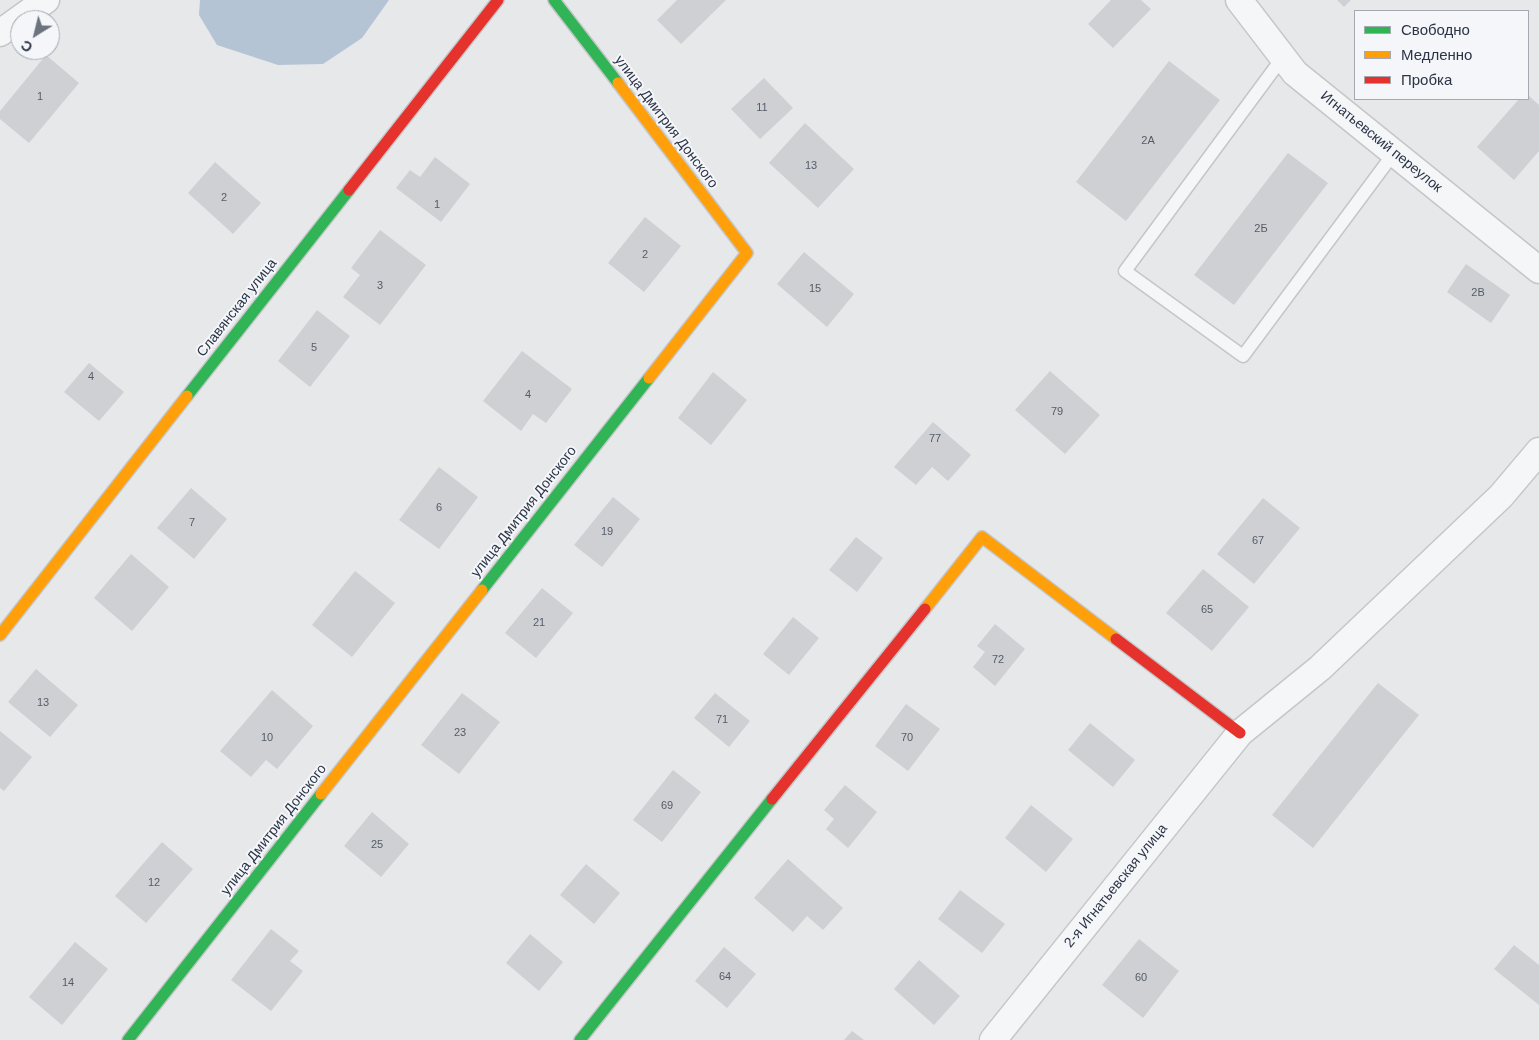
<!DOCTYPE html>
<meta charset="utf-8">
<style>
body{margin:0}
#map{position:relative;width:1539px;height:1040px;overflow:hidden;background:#e6e8ea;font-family:Arial,sans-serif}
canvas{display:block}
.legend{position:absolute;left:1354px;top:10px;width:175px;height:90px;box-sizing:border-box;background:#f4f6f9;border:1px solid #a4a8b1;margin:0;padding:6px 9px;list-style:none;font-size:15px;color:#2b3445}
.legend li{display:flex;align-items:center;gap:10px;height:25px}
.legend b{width:25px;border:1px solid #a4a8b1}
.north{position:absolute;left:10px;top:10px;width:50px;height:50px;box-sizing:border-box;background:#f4f6f9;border:1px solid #a4a8b1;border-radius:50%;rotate:216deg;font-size:14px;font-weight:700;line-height:20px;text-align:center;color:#2b3445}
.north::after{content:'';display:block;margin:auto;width:18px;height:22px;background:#6c737f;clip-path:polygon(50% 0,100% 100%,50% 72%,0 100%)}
</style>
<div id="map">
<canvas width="1539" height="1040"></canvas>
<ul class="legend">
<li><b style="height:6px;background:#30b455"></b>Свободно</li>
<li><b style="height:6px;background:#ff9f0a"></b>Медленно</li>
<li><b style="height:6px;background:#e5322d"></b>Пробка</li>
</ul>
<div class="north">С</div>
</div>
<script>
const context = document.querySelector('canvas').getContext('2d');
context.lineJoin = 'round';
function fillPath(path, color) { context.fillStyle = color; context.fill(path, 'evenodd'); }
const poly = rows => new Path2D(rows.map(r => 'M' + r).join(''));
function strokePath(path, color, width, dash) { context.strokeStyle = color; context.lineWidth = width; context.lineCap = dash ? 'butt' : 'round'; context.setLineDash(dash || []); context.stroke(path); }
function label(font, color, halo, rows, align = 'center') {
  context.font = font + ' Arial,sans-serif'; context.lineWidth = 4; context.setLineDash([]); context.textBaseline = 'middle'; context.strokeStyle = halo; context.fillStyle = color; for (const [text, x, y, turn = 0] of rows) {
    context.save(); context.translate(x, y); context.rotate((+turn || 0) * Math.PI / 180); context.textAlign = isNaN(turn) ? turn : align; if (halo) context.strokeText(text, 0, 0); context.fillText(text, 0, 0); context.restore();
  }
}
const water = poly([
 [200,0,389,0,362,38,323,64,278,65,217,45,199,15]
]);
const building = poly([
 [677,0,726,0,681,44,657,20],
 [1111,0,1141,0,1151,9,1113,48,1088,24],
 [1337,0,1351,0,1344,7],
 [46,55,79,83,29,143,0,119,0,111],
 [1169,61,1220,100,1126,221,1076,182],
 [764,78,793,108,760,139,731,109],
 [1528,95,1539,105,1539,151,1514,180,1477,147,1519,99,1528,99],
 [805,123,854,169,818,208,769,163],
 [1288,153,1328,183,1234,305,1194,275],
 [435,157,470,184,441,222,396,188,410,170,420,177],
 [215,162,261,203,233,234,188,193],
 [645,217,681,246,644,292,608,263],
 [380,230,426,265,380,325,343,297,360,275,351,268],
 [804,252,854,294,827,327,777,284],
 [1466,264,1510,295,1491,323,1447,292],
 [317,310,350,336,310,387,278,361],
 [522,351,572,389,546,423,533,414,521,431,483,401],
 [89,363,124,392,99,421,64,392],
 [1050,371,1100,415,1065,454,1015,410],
 [713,372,747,400,711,445,678,418],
 [933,422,971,455,948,481,932,467,916,485,894,467],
 [439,467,478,497,439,549,399,520],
 [191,488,227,519,194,559,157,528],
 [613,497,640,519,602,567,574,545],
 [1263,498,1300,528,1254,584,1217,554],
 [856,537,883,558,857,592,829,570],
 [131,554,169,587,132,631,94,598],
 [1203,569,1249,607,1212,651,1166,613],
 [355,571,395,603,352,657,312,625],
 [542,588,573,613,536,658,505,633],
 [793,617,819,638,789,675,763,654],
 [995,624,1025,649,995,686,973,667,985,652,977,646],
 [36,669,78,705,50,737,8,702],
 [1378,683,1419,715,1313,848,1272,815],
 [272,690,313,726,277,769,266,760,251,777,220,751],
 [462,693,500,722,459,774,421,745],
 [715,693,750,721,729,747,694,718],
 [906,704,940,729,908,771,875,746],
 [1090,723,1135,760,1113,787,1068,750],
 [0,731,32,757,4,791,0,788],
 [673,770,701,792,662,842,633,820],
 [845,785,877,812,848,848,826,829,834,819,824,810],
 [1031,805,1073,839,1046,872,1005,838],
 [372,812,409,844,381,877,344,846],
 [162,842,193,869,146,923,115,896],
 [788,859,843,908,823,930,807,916,793,932,754,898],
 [586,864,620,893,594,924,560,895],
 [960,890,1005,924,982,953,938,919],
 [271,929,299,951,290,961,303,971,271,1011,231,980],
 [530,934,563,962,539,991,506,963],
 [1139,939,1179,971,1143,1018,1102,985],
 [75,942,108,969,62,1025,29,997],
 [1514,945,1539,965,1539,1005,1494,969],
 [724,947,756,974,727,1008,695,981],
 [919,960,960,996,934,1025,894,989],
 [852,1031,864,1040,844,1040]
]);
const lane = poly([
 [1283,57,1125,271,1243,356,1394,153]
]);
const street = poly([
 [1239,0,1295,73,1539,270],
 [0,33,46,0],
 [993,1040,1240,733,1320,668,1501,496,1539,451]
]);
const fast = poly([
 [554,0,618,83],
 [187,396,349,190],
 [482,590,649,378],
 [128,1040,321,794],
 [580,1040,772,799]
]);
const slow = poly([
 [618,83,747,253,649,378],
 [925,609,982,537,1116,639],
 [0,635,187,396],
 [321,794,482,590]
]);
const jam = poly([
 [349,190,498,0],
 [1116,639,1240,733],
 [772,799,925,609]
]);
const numberNames = [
 ["1",40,97],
 ["11",762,108],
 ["2А",1148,141],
 ["13",811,166],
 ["2",224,198],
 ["1",437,205],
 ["2Б",1261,229],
 ["2",645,255],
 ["3",380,286],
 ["15",815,289],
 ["2В",1478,293],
 ["5",314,348],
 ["4",91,377],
 ["4",528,395],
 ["79",1057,412],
 ["77",935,439],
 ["6",439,508],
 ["7",192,523],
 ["19",607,532],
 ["67",1258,541],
 ["65",1207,610],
 ["21",539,623],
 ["72",998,660],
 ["13",43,703],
 ["71",722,720],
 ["23",460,733],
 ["10",267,738],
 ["70",907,738],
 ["69",667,806],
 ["25",377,845],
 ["12",154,883],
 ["64",725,977],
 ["60",1141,978],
 ["14",68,983]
];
const streetNames = [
 ["улица Дмитрия Донского",666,122,53],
 ["Игнатьевский переулок",1381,142,39],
 ["Славянская улица",237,308,-52],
 ["улица Дмитрия Донского",524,512,-52],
 ["улица Дмитрия Донского",274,830,-52],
 ["2-я Игнатьевская улица",1116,886,-51]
];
fillPath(water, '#b4c4d5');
fillPath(building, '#ced0d3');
strokePath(lane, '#c4c6c8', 15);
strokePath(street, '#c4c6c8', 29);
strokePath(fast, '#c4c6c8', 14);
strokePath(slow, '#c4c6c8', 14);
strokePath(jam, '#c4c6c8', 14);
strokePath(lane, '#f5f6f7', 12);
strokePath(street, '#f5f6f7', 26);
strokePath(fast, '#30b455', 11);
strokePath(slow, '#ff9f0a', 11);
strokePath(jam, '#e5322d', 11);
label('11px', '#545c69', null, numberNames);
label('14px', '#2b3445', '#f4f6f9', streetNames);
</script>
